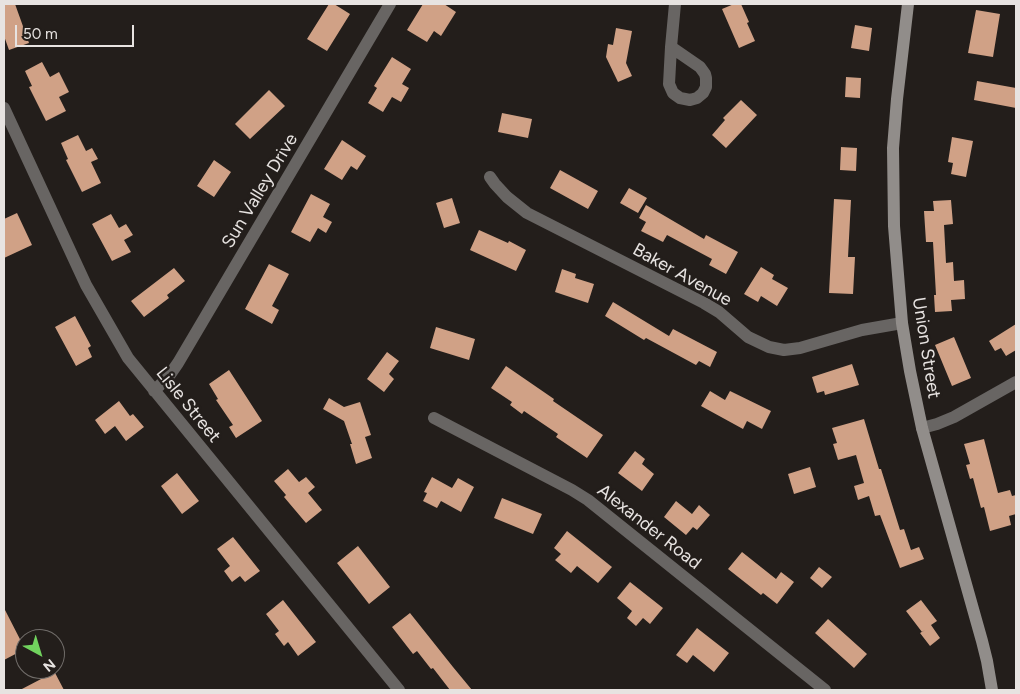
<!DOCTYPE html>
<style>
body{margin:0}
#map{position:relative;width:1020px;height:694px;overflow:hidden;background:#231e1b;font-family:Figtree,sans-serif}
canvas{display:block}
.frame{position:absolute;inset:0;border:5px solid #e7e3e1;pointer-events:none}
.north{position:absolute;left:15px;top:629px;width:50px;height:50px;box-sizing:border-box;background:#231e1b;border:1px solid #716d6a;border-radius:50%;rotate:141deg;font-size:14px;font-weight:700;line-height:20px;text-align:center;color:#e7e3e1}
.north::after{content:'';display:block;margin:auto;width:18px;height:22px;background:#71d35e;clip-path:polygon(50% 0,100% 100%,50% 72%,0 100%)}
.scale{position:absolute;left:15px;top:25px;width:119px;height:22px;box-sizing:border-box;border:2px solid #e7e3e1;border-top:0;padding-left:6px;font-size:15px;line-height:18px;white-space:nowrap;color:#e7e3e1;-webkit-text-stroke:4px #231e1b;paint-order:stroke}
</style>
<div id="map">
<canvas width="1020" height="694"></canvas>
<div class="frame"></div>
<div class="north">N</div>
<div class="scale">50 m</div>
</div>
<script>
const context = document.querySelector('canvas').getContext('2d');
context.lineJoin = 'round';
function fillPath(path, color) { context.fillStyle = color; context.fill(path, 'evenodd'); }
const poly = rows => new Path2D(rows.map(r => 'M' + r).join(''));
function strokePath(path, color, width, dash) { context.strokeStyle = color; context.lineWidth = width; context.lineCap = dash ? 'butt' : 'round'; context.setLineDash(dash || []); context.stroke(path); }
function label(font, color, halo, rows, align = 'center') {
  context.font = font + ' Figtree,sans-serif'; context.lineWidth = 5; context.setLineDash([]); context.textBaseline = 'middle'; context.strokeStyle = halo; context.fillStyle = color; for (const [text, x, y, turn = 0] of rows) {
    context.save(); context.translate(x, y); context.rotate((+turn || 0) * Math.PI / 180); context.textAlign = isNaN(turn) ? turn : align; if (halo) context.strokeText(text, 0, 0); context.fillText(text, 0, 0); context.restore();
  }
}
const building = poly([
 [4,4,15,4,29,43,9,50,4,36],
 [329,4,334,4,350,14,327,51,307,39],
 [423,4,444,4,456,12,441,36,434,31,427,42,407,30],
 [734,4,741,4,749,22,747,23,755,41,739,48,722,9],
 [976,10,1000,14,993,57,968,53],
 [855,25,872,28,869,51,851,48],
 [616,28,632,31,626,63,632,76,618,82,606,57,608,44,613,45],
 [392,57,411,69,402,84,409,88,401,102,392,97,383,112,368,103,377,88,374,86],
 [42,62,50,77,59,72,69,92,59,97,66,111,46,121,29,87,32,86,25,71],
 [846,77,861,78,860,98,845,97],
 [977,81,1016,88,1016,108,974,100],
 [269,90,285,106,250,139,235,124],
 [741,100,757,115,726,148,712,135,725,120,723,118],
 [502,113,532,119,528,138,498,132],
 [78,135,86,151,92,148,98,159,91,162,101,183,82,192,66,160,68,159,61,143],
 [952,137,973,141,966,177,951,174,953,163,948,162],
 [342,140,366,156,357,170,351,166,342,180,324,169],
 [841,147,857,148,856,171,840,170],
 [214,160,231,172,214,197,197,186],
 [560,170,598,191,588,209,550,188],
 [629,188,647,198,638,213,620,203],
 [311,194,330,204,323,217,332,222,326,233,318,228,310,242,291,232],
 [452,198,460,223,444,228,436,203],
 [834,199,851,200,848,257,855,257,853,294,829,293],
 [951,200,953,224,944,225,946,263,953,262,954,281,964,280,965,299,951,300,952,311,935,312,934,295,936,295,933,242,926,242,924,211,934,211,933,201],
 [646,205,704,239,706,235,738,252,726,274,709,265,712,259,667,235,663,242,641,231,646,222,639,218],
 [17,213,32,245,4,258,4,219],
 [111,214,119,228,126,224,133,235,124,240,131,252,112,261,92,224],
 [479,230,508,243,509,241,526,250,516,271,470,250],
 [269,264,289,274,272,306,279,310,272,324,245,309],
 [761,267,774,275,772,279,788,288,777,306,761,296,758,302,744,294],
 [174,268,185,281,167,295,169,298,144,317,131,301],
 [562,269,576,274,575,278,594,284,588,303,555,292],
 [613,302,669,336,673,329,717,352,710,367,699,361,696,365,646,338,644,340,605,316],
 [75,316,91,346,88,348,92,357,76,366,55,327],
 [1016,324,1016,350,1006,356,1001,348,995,351,989,341],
 [436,327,475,339,469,360,430,348],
 [954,337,971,378,952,386,935,345],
 [387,352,399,361,389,374,394,379,384,392,367,379],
 [852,364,859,385,825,395,824,391,817,393,812,377],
 [506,366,554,399,553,401,603,435,587,458,556,437,558,434,524,411,522,414,510,405,512,402,491,388],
 [229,370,262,421,236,438,229,427,233,425,216,400,218,399,209,384],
 [710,391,725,400,730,391,771,411,762,429,747,421,743,429,701,406],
 [329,398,344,407,360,402,371,435,365,437,372,458,356,464,350,444,352,444,344,421,323,409],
 [119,401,130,416,133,414,144,427,126,441,115,426,105,434,95,420],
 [864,419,879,469,881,469,900,530,904,529,911,550,919,547,924,559,900,568,880,515,875,516,869,496,858,500,854,486,864,483,856,455,838,460,833,444,837,443,832,428],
 [984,439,998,493,1010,490,1012,496,1016,495,1016,514,1009,516,1011,525,990,531,984,507,981,508,973,478,970,479,966,465,970,464,964,444],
 [635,451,645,459,642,464,654,474,642,491,618,473],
 [810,467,816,487,794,494,788,474],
 [288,469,299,482,306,477,315,487,308,493,322,510,306,523,284,497,286,495,274,481],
 [177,473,199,501,182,514,161,486],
 [432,477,452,488,458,478,474,487,461,512,441,501,437,508,423,501,427,493,424,492],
 [502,498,542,514,533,534,494,518],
 [676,501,692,514,699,505,710,515,697,530,693,527,686,535,664,517],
 [567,531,612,567,598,583,577,566,571,573,555,560,561,554,554,548],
 [233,537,260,571,245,582,240,576,232,582,224,571,230,566,217,549],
 [358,546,390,587,369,604,337,563],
 [742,552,776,579,781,572,794,582,777,604,763,593,761,595,728,569],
 [819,567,832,577,822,588,810,578],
 [630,582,663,608,650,624,643,618,636,626,627,618,632,611,617,598],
 [283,600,316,642,298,656,288,642,284,646,275,634,279,631,266,614],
 [921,600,937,621,931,625,940,638,930,646,920,633,925,630,922,632,906,611],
 [4,608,25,649,4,660],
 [410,613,453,667,472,690,450,690,433,668,431,669,417,651,413,654,392,627],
 [828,619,867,654,854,668,815,633],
 [697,628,729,653,714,672,693,655,687,663,676,655],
 [38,669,53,669,64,690,20,690,43,678]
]);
const street = poly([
 [671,47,700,67,705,74,706,78,706,87,703,93,697,98,690,100,680,98,673,93,669,84,671,47,675,4],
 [4,108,86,285,128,358,399,690],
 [490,177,495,184,507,197,527,213,704,303,719,312,748,337,769,347,784,350,800,348,862,330,902,323],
 [154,391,169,376,178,363,390,4],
 [434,418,572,490,588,500,825,690],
 [922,428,937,424,954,417,1016,382]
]);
const secondary = poly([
 [908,4,897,99,893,148,894,226,902,323,910,371,922,428,982,641,987,661,992,690]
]);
const streetNames = [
 ["Sun Valley Drive",260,191,-59],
 ["Baker Avenue",682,275,29],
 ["Union Street",926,348,81],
 ["Lisle Street",188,405,51],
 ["Alexander Road",649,527,38]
];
fillPath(building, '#d0a186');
strokePath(street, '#686563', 12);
strokePath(secondary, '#918d8a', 12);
label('18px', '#e7e3e1', '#231e1b', streetNames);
</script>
